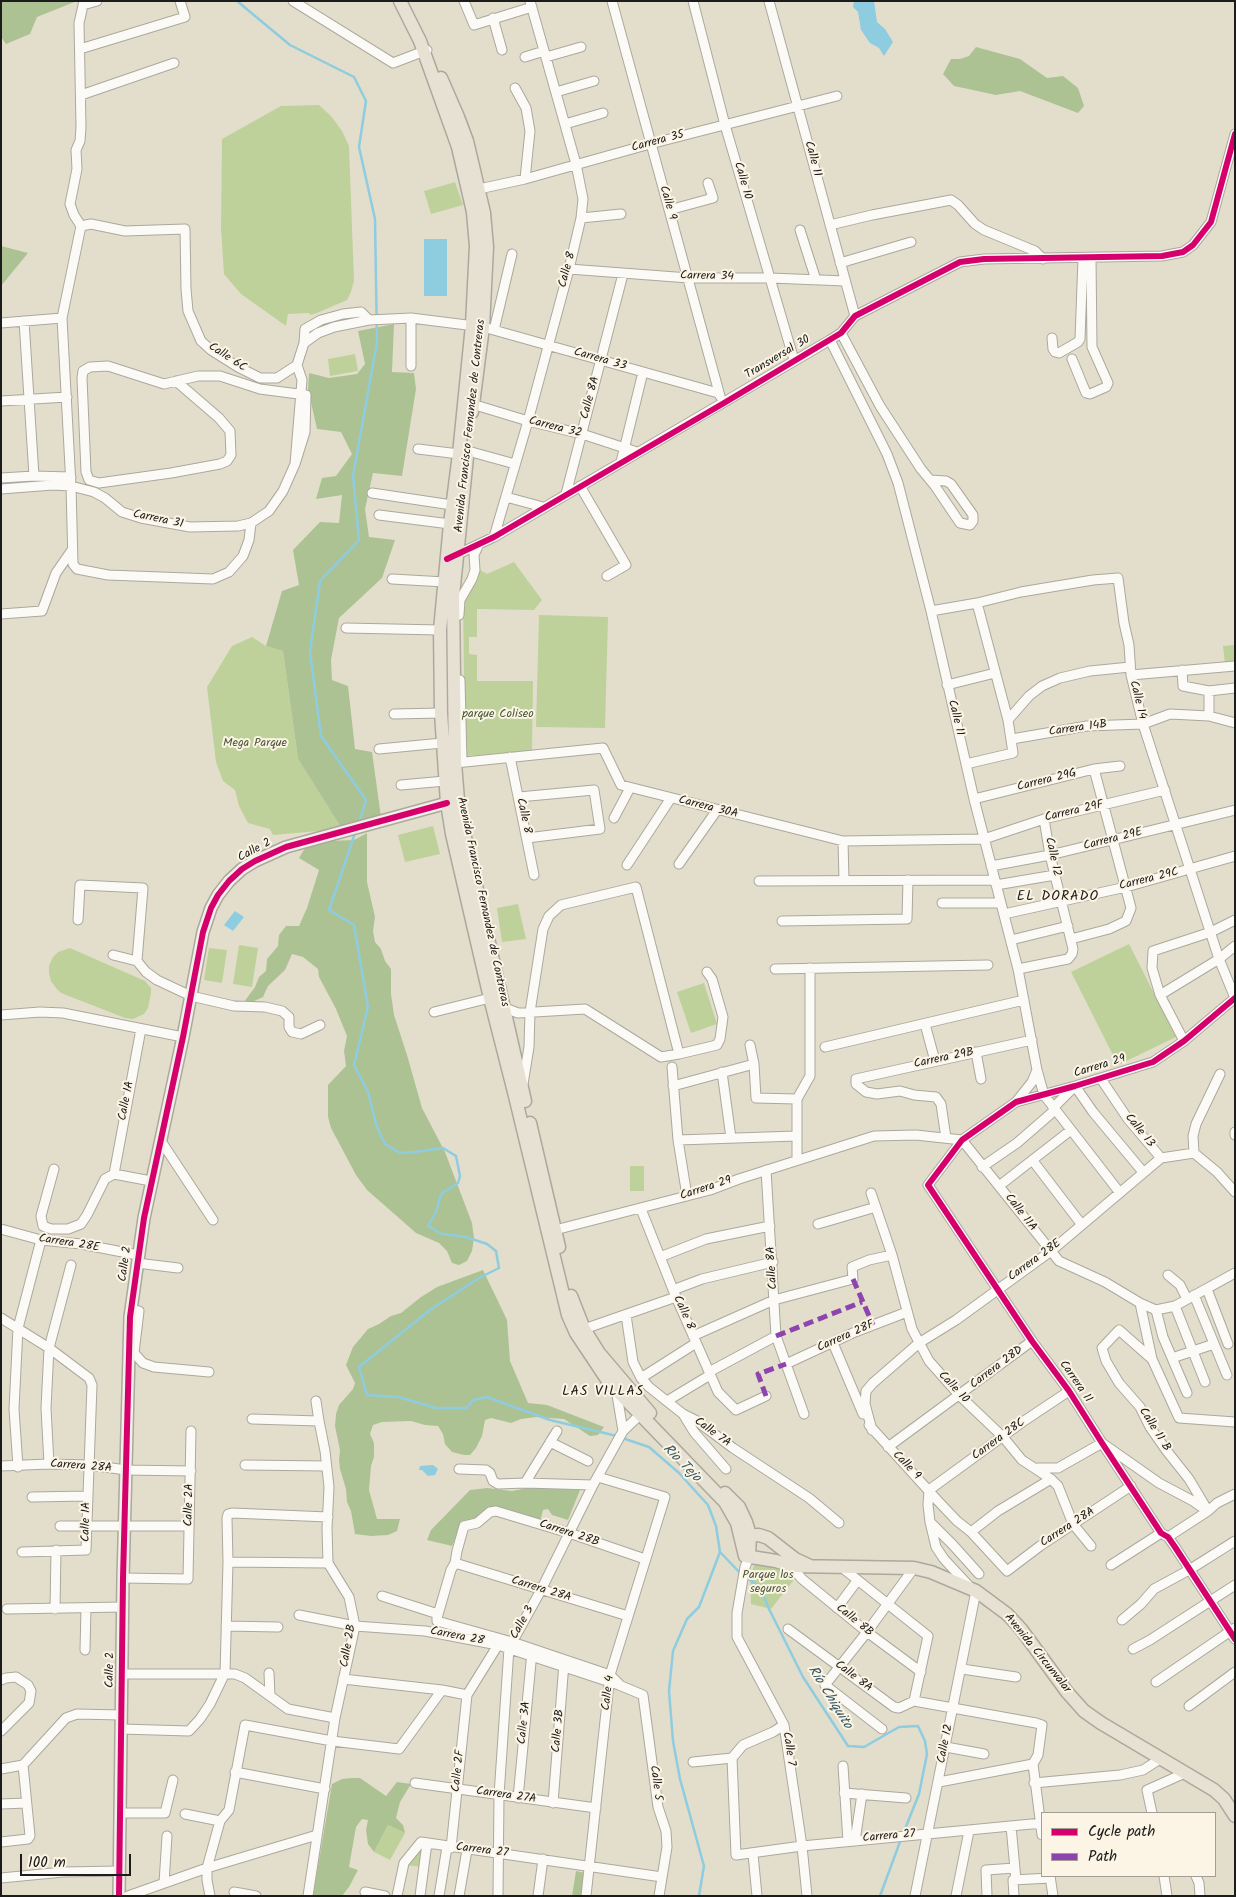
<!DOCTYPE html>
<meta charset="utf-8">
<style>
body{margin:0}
#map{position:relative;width:1236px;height:1897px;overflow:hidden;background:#e3decc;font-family:Kalam,sans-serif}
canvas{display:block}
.frame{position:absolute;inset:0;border:2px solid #1c1c1c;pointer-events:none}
.legend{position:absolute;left:1041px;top:1812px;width:175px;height:65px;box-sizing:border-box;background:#fcf5e5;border:1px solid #a29e95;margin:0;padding:6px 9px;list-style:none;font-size:15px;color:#1c1c1c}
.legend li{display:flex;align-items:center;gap:10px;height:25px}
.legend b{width:25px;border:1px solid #a29e95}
.scale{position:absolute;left:20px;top:1854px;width:111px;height:22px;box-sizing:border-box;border:2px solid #1c1c1c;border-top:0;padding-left:6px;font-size:15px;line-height:18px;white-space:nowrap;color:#1c1c1c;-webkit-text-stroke:4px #fcf5e5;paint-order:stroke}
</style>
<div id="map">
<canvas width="1236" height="1897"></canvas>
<div class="frame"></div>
<ul class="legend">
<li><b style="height:6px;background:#d6006c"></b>Cycle path</li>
<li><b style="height:6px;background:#8e44ad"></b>Path</li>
</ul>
<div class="scale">100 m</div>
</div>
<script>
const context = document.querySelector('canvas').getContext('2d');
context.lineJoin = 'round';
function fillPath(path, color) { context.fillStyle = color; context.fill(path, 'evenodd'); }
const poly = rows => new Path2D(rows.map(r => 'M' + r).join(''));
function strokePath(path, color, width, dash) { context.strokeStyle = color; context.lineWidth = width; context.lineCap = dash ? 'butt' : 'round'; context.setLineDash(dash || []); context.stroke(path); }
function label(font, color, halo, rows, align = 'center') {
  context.font = font + ' Kalam,sans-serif'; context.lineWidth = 4; context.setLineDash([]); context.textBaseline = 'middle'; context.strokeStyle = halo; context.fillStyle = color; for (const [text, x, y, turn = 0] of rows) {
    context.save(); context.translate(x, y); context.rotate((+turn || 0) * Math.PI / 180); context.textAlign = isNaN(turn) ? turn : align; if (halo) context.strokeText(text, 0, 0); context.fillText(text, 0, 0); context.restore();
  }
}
const green = poly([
 [319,105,331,116,342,131,349,146,354,281,351,292,347,300,317,313,310,315,309,313,288,314,286,326,241,294,224,274,221,228,222,139,281,106],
 [455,182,463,205,431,214,424,191],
 [355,354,358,371,330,376,328,359],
 [514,562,542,600,534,610,477,609,477,637,469,637,469,654,477,655,477,681,533,681,532,751,465,756,463,598,477,579,480,570,487,574],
 [539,615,608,617,605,728,536,727],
 [252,637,266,646,283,651,298,759,342,829,273,835,270,829,248,823,239,806,235,790,223,781,216,762,207,687,232,646],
 [1235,645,1235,663,1225,664,1223,646],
 [433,826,440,854,405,862,398,835],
 [518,904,526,939,502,942,497,908],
 [1129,944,1176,1037,1118,1065,1071,972],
 [239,945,258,948,252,987,233,984],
 [70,948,145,981,151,988,151,993,148,1008,144,1014,133,1019,125,1018,61,993,56,988,51,981,49,973,49,966,53,957,58,952],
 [209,948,227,950,222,983,204,980],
 [704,983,717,1024,691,1033,677,992],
 [630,1166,644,1166,644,1191,630,1191],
 [755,1562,774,1565,791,1574,793,1581,771,1609,751,1604,750,1577],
 [388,1825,405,1833,390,1860,374,1852],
 [419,1847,424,1848,421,1867,406,1865]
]);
const forest = poly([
 [1,1,77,1,37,17,30,34,6,44,1,37],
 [976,47,1020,59,1047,78,1063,76,1078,88,1084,106,1078,113,1020,91,996,95,954,86,943,74,951,59,960,59,969,56],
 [1,246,28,253,1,286],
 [394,324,392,372,414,373,416,389,402,476,373,473,365,509,369,537,395,540,382,578,339,618,331,660,332,680,348,686,355,749,372,752,381,817,342,829,298,759,283,651,266,646,282,591,299,585,293,550,320,522,339,523,342,495,316,499,322,478,336,476,352,454,341,432,317,429,308,389,309,373,329,378,357,374,365,364,358,331],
 [367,833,367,882,375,917,373,931,375,942,381,949,385,961,391,969,391,994,394,1015,407,1055,422,1108,445,1152,472,1223,474,1238,472,1251,467,1261,459,1265,452,1263,447,1251,439,1243,416,1233,367,1190,356,1175,331,1128,328,1117,328,1085,346,1066,344,1051,347,1036,336,1009,319,977,318,969,303,957,292,954,285,970,268,986,263,997,248,1004,244,1002,255,987,259,977,266,971,267,959,278,946,279,935,286,926,299,926,307,908,319,870,299,858,305,848,329,841,354,840],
 [483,1270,507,1320,510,1361,528,1403,547,1405,604,1427,598,1435,590,1436,564,1419,536,1417,521,1419,511,1423,491,1418,485,1420,482,1436,476,1448,470,1455,464,1455,452,1452,445,1444,443,1434,438,1426,425,1425,411,1421,382,1422,373,1425,370,1434,374,1443,374,1457,371,1466,369,1490,377,1519,400,1519,397,1531,388,1535,371,1536,355,1534,351,1511,347,1502,346,1489,340,1469,339,1460,340,1450,335,1426,336,1414,339,1405,353,1389,355,1383,346,1365,353,1347,368,1329,379,1324,391,1316,401,1313,421,1297,437,1287],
 [532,1487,580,1490,568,1520,552,1515,548,1509,543,1510,540,1522,492,1508,478,1520,462,1521,452,1546,427,1540,431,1530,470,1490,487,1488,512,1491],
 [352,1778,360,1778,386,1796,397,1782,411,1784,400,1802,396,1818,403,1825,405,1833,388,1825,374,1852,368,1844,366,1830,368,1820,362,1819,356,1827,349,1867,358,1870,349,1887,342,1896,313,1896,332,1784,342,1779],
 [576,1871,585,1873,582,1896,572,1896]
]);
const water = poly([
 [854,1,874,1,877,22,885,29,893,42,884,56,879,48,870,43,861,30,858,12,853,7],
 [424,239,447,239,447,296,424,296],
 [235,911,244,917,233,931,224,925],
 [433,1465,438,1469,435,1475,428,1476,422,1470,419,1470,420,1466]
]);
const stream = poly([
 [237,1,290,45,354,77,366,101,359,147,375,219,377,342,353,476,359,540,320,581,310,652,321,736,366,800,359,823],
 [355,833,329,910,354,925,368,1007,354,1065,368,1092,377,1127,385,1144,400,1153,415,1152,443,1148,456,1156,460,1176,458,1183,441,1194,436,1212,428,1226,442,1234,466,1237,487,1244,496,1251,499,1268,479,1278,430,1310,359,1367,367,1395,398,1397,436,1408,467,1408,473,1400,487,1397,550,1420,617,1436],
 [622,1438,649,1447,679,1473,708,1505,716,1526,720,1552,699,1607,687,1619,673,1651,669,1691,673,1741,680,1779,704,1866,699,1896],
 [720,1552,742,1575],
 [747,1578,760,1587,769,1609,803,1677,848,1746,864,1747,899,1727,918,1726,925,1741,927,1754,919,1794,903,1834],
 [880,1896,901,1839]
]);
const street = poly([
 [293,1,393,63,427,50],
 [464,1,474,25,532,7],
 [612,1,720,396],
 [693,1,725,125,794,360],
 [769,1,855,316],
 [83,5,97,1],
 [493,18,502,50],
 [80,49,185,17,180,1],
 [525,57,544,51],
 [546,57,581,47],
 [515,88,526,108,530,131,525,179],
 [556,92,594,81],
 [81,95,174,63],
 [565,124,603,113],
 [479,189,525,179,650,144,837,96],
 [669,210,713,198,708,183],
 [581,218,621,214],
 [830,225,872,215,951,200,958,205,975,224,984,230,1035,251,1043,259],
 [81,226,62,318,71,486,73,564,77,569,108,575,213,579,229,572,243,556,249,540,251,523],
 [81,226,91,224,125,231,185,229,186,289,188,311,201,341,211,350,238,367,260,378,277,378],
 [81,226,74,215,70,204,77,169,76,150,80,141,81,127,79,23,84,1],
 [800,230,816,280],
 [840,263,911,242],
 [569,269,689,278,770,278,845,281],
 [411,318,411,366],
 [24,321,34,476],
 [1,323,62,318],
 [494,330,512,254],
 [841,333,880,406,921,469,935,486,960,523,970,525,973,521,973,515,951,484,946,481,930,480],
 [1052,338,1053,349,1055,352,1059,353,1078,342,1080,339,1083,258],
 [830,340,887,454,898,483,931,611,974,799,1018,969,1037,1070,1032,1082,1016,1102],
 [304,343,305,329,321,320,343,314,361,312,369,320],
 [1072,359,1086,393,1090,394,1106,387,1108,383,1092,347,1091,258],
 [297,365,304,343,318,333,334,327,369,320,411,318,483,327,718,393],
 [277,378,297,365],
 [176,381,219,418,230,431,231,455,227,461,220,464,171,473,99,483,89,480,86,472,82,378,83,371,90,367,108,366,164,384,198,376,220,376,260,389,306,395,305,432,295,464],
 [1,401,67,397],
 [472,404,528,421,582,434,637,452],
 [418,449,459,454],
 [468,451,515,464],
 [621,462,643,372],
 [1,478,34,476,71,477],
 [580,486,626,565,607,576],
 [1,489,53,485,71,486,94,492,105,498,122,512,141,518,190,527,238,526,251,523,269,511,283,491,295,464,302,380,297,365],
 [372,493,452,505],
 [566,494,623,274],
 [506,497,543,507],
 [379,515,450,524],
 [494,537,528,421,569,269,581,218,583,199,576,164,530,1],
 [454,556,494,537,830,340,841,333,855,316,960,262,984,259,1162,256,1183,252,1193,245,1211,222,1235,134],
 [392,579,445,582],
 [931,611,977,603,1021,592,1093,580,1118,578,1124,623,1129,645,1131,675,1143,724,1219,959,1235,998],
 [1,614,42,611,56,573,72,550],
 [459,615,460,600,472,579,475,570,474,555,479,544],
 [346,628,440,630],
 [1182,670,1183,686,1209,691,1235,688],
 [1131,675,1235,666],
 [460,680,462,762],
 [947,685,995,673],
 [1209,691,1209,716],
 [394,714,441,713],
 [1008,720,1029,696,1042,686,1060,678,1090,671,1130,667],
 [1012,739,1087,726,1143,724,1170,714,1209,716,1235,723],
 [379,749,442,743],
 [510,757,534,875],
 [455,763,603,748,621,785,843,841,984,839,1044,819,1165,790],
 [966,764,1013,753,1008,720,977,603],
 [401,785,445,781],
 [519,797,594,790,600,829,527,838],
 [974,799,1094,769,1120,766],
 [614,818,630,788],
 [843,841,844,880],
 [679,864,717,810],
 [627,865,671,798],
 [991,866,1050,855,1235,810],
 [759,881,995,880],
 [996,885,1055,875],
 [942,903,1000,903],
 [1004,914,1126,887,1235,856],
 [78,920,80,885,143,888,137,961],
 [782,921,907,919,908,880],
 [1071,939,1109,929,1126,921,1131,908,1094,769],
 [1011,940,1068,926],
 [113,955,137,961,146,972,157,980,191,996,234,1006,265,1007,282,1011,289,1017,289,1027,292,1032,301,1034,320,1025],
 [775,969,988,965],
 [1018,969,1068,959,1072,954,1073,949,1050,855,1044,819],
 [1160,995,1219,959,1235,946],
 [1235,998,1184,1041,1153,1062,1075,1086,1016,1102,962,1140,928,1185,1032,1341,1069,1391,1102,1443,1161,1533,1168,1537,1175,1547,1235,1639],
 [505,1008,518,1013,585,1009,661,1057,679,1054,717,1045,720,1039,723,1017,712,979,707,972],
 [434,1012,490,998],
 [1,1015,40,1012,63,1013,183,1037],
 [925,1024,935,1061],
 [1184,1041,1160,995,1152,968,1153,951,1211,932,1235,920],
 [750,1045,754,1064,756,1098,797,1099],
 [825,1047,1024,1000],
 [976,1052,981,1079],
 [672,1067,678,1140,687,1196],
 [1037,1070,1044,1095,1120,1193],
 [722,1072,731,1138],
 [1101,1079,1128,1119,1161,1158],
 [523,1084,529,1047,530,1012,543,929,549,916,561,905,636,887,679,1054],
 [673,1086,754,1064],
 [1053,1108,1075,1086,1093,1112,1143,1172],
 [1235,1132,1235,1135],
 [946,1138,941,1104,936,1097,914,1095,900,1091,877,1094,866,1092,856,1084,856,1079,1032,1040],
 [678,1140,796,1136],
 [962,1140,1059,1261,1105,1282,1140,1303,1156,1310,1175,1306,1235,1273],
 [161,1141,213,1220],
 [1194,1153,1193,1136,1196,1124,1220,1074],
 [797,1160,797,1099,810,1076,810,968],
 [1033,1161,1082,1225],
 [982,1167,1017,1143,1055,1110],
 [54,1169,41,1216,43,1226,51,1229,68,1229,81,1224,87,1215,105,1179,114,1174,151,1181],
 [766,1170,776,1336,804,1414],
 [114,1174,141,1029],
 [999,1186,1071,1130],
 [871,1193,892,1255,912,1329,929,1361,960,1396,1003,1437,1022,1460,1051,1479,1058,1486,1073,1524,1091,1546],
 [641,1209,676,1297,718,1392,736,1410,766,1396],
 [818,1224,876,1207],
 [1,1229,41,1240,81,1244,138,1255],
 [555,1230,710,1190,739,1179,874,1136,916,1135,962,1140],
 [660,1257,706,1239,770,1226],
 [137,1263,178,1268],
 [1168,1275,1180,1285,1187,1299],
 [1207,1289,1228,1344],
 [673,1290,702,1279,773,1262],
 [1194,1295,1227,1375],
 [1140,1303,1152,1359,1179,1418,1235,1422],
 [1175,1306,1205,1382],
 [131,1309,139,1311,134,1353,143,1363,154,1367,209,1372],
 [1156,1310,1163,1337,1187,1393],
 [626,1315,633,1362,641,1378,649,1387,683,1414,697,1421,733,1448,809,1498,839,1523],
 [1,1318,49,1348,89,1378,92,1385,86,1550,22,1552],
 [584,1329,676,1297],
 [693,1336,774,1300,853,1279,852,1267,869,1260,892,1255],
 [833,1343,863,1414],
 [1172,1358,1214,1344],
 [1152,1359,1119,1330,1102,1348,1106,1361,1119,1383,1140,1407,1150,1427,1166,1450,1189,1479,1208,1511],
 [786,1364,855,1332,907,1312],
 [709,1372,776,1336],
 [641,1378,696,1343],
 [616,1389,623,1431],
 [667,1401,710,1375],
 [683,1414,694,1432,726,1469],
 [252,1419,319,1421],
 [869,1425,938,1501,957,1521,971,1532,1007,1571,1040,1546,1131,1486],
 [872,1430,865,1404,866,1391,873,1383,919,1343,956,1320,1051,1251,1161,1158,1194,1153,1217,1172,1235,1192],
 [550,1442,588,1461],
 [888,1447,1032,1341],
 [49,1464,46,1408,49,1348,71,1265],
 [245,1465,326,1466],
 [1,1466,49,1464,90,1465,126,1470,191,1471],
 [18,1467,14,1409,18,1328,41,1240],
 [1038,1468,1058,1468,1102,1443,1159,1483,1193,1501,1206,1510],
 [459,1469,486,1470,490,1473,493,1481,498,1484,525,1483,593,1485],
 [525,1483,557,1431],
 [32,1497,87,1496],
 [930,1522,953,1545,979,1574],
 [60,1526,189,1526],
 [971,1532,998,1511,1051,1479],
 [1168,1537,1208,1511,1217,1503,1235,1494],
 [749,1557,745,1567,737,1613,737,1637,784,1725,802,1846,807,1896],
 [228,1562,328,1563],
 [455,1563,628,1616],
 [1111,1565,1161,1533],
 [791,1566,802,1579,867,1632,921,1672],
 [840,1566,928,1636,914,1701],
 [123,1578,188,1579,191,1431],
 [970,1587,944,1559,936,1547,930,1522,928,1505,929,1490,1021,1423,1069,1391],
 [382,1596,438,1614],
 [837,1608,857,1581],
 [7,1609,123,1607],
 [55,1609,56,1550],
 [299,1615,355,1626,425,1631,498,1645,619,1685,643,1695,658,1807,666,1831,667,1847,659,1896],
 [1122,1620,1141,1604,1154,1589,1189,1570,1235,1541],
 [226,1626,278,1627],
 [788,1629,894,1707,899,1708,914,1701,1036,1723,1042,1725,1038,1755,1033,1764,1042,1835],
 [1133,1649,1150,1640,1235,1585],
 [85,1650,86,1608],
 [962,1669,1016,1677],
 [269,1673,270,1696],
 [123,1674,235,1674,245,1678,288,1709,335,1718],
 [343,1679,442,1690,467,1695],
 [1,1680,6,1678,16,1677,28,1685,31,1691,29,1703,1,1731],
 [1156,1682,1235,1628],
 [619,1684,610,1675,512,1642,437,1621,437,1618,451,1570,455,1563,457,1551,464,1526,477,1523,490,1512,496,1511,569,1533,645,1559],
 [1189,1706,1235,1672],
 [121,1729,189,1731,200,1719,210,1704,225,1673,228,1562,227,1518,228,1514,232,1513,328,1517],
 [882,1729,825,1685,867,1632,914,1568],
 [946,1747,984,1754],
 [732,1758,736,1855,802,1846,1042,1823],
 [693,1762,732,1758,743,1745,773,1732,784,1725],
 [843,1766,848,1841],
 [1,1769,23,1765],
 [235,1772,325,1789],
 [939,1782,1033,1764],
 [415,1783,596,1808],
 [1034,1783,1120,1775,1143,1770,1160,1759],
 [844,1793,906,1798],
 [518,1798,532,1652],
 [553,1803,564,1663],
 [1,1804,26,1803],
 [120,1813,165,1813,173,1780],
 [1152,1813,1147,1790,1185,1773],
 [185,1814,220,1821],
 [1011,1826,1016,1880],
 [855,1841,862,1794],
 [1,1842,28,1839,30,1836,23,1765,66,1718,77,1714,121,1715],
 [451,1848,467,1695,498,1645],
 [753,1854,757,1896],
 [1050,1876,1053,1896],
 [1164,1876,1167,1896],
 [1196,1876,1199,1883,1200,1896],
 [1,1878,63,1872,119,1871],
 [164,1883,167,1836],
 [234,1892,256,1896],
 [365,1892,385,1896],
 [128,1896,207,1868,317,1835],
 [210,1896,207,1880,207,1868,220,1821,229,1810,245,1725,332,1741,399,1749,442,1690],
 [308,1896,335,1718,355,1626,349,1597,328,1563,327,1528,329,1487,325,1451,319,1421,316,1401],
 [397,1896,404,1863,421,1842,662,1877],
 [420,1896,427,1843],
 [439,1896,447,1847],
 [459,1896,467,1850],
 [498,1896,499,1795,509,1648,541,1590,593,1485,623,1431,644,1411],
 [538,1896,543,1859],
 [586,1896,610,1675,665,1497,598,1477],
 [915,1896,976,1591],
 [956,1896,969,1831],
 [987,1896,986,1870,1015,1868],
 [1014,1896,1013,1880,1050,1878]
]);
const secondary = poly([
 [119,1896,123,1578,130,1317,144,1218,183,1037,203,932,211,908,218,895,229,881,242,869,255,861,286,847,447,803]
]);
const primary = poly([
 [400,1,420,41,458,147,473,212,476,246,472,325,459,454,450,524,440,630,441,713,447,803,452,834,490,998,514,1092,568,1315,576,1333,608,1381,725,1502,737,1523,745,1556,776,1561,791,1566,914,1568,931,1572,976,1591,1007,1614,1021,1629,1067,1692,1084,1711,1101,1723,1214,1790,1224,1799,1235,1816],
 [441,78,458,117,467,141,484,213,487,247,483,327,472,412],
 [467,457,453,596,455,763,458,800,464,833,525,1101],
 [530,1123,559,1247],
 [571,1296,584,1329,599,1353,650,1413],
 [725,1493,739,1507,746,1522,750,1535,749,1555],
 [742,1536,759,1535,768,1538,795,1559,808,1565]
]);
const quiet = poly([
 [853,1279,873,1325],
 [776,1336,862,1302],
 [766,1396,758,1374,786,1364]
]);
const cycleway = poly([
 [447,559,494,537,724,403,841,333,855,316,960,262,984,259,1162,256,1183,252,1193,245,1211,222,1235,134],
 [1235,998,1184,1041,1153,1062,1075,1086,1016,1102,962,1140,928,1185,1032,1341,1069,1391,1102,1443,1161,1533,1168,1537,1175,1547,1235,1639],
 [119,1896,123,1578,130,1317,144,1218,183,1037,203,932,211,908,218,895,229,881,242,869,255,861,286,847,447,803]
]);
const streetNames = [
 ["Carrera 35",658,142,-15],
 ["Calle 11",812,159,75],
 ["Calle 10",742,181,74],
 ["Calle 9",667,203,74],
 ["Calle 8",568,270,-75],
 ["Carrera 34",707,277,1],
 ["Calle 6C",227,358,33],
 ["Transversal 30",778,358,-31],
 ["Carrera 33",600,360,16],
 ["Calle 8A",591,398,-75],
 ["Avenida Francisco Fernandez de Contreras",471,426,-84],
 ["Carrera 32",555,428,14],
 ["Carrera 31",158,520,12],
 ["Calle 14",1137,700,76],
 ["Calle 11",955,718,76],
 ["Carrera 14B",1078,729,-8],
 ["Carrera 29G",1047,781,-14],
 ["Carrera 30A",708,808,14],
 ["Carrera 29F",1074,812,-13],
 ["Calle 8",523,816,78],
 ["Carrera 29E",1113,840,-14],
 ["Calle 2",255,851,-28],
 ["Calle 12",1052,857,78],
 ["Carrera 29C",1149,880,-14],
 ["Avenida Francisco Fernandez de Contreras",482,902,78],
 ["Carrera 29B",944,1059,-12],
 ["Carrera 29",1100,1067,-17],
 ["Calle 1A",127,1101,-79],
 ["Calle 13",1139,1131,51],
 ["Carrera 29",706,1189,-18],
 ["Calle 11A",1020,1213,52],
 ["Carrera 28E",69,1244,9],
 ["Carrera 28E",1035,1261,-36],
 ["Calle 2",126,1264,-82],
 ["Calle 8A",773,1268,-93],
 ["Calle 8",683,1313,66],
 ["Carrera 28F",846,1337,-24],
 ["Carrera 28D",997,1368,-37],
 ["Carrera 11",1075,1382,55],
 ["Calle 10",953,1388,47],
 ["Calle 11 B",1154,1430,58],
 ["Calle 7A",712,1433,36],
 ["Carrera 28C",999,1440,-36],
 ["Calle 9",906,1466,46],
 ["Carrera 28A",81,1467,4],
 ["Calle 2A",190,1505,-89],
 ["Calle 1A",87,1522,-89],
 ["Carrera 28A",1068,1528,-33],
 ["Carrera 28B",569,1534,18],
 ["Carrera 28A",541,1590,17],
 ["Calle 8B",854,1621,39],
 ["Calle 3",523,1623,-61],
 ["Carrera 28",457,1637,11],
 ["Calle 2B",349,1646,-80],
 ["Avenida Circunvalar",1037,1654,51],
 ["Calle 2",111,1670,-89],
 ["Calle 8A",853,1677,37],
 ["Calle 4",609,1693,-83],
 ["Calle 3A",525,1723,-84],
 ["Calle 3B",559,1731,-85],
 ["Calle 12",946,1744,-79],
 ["Calle 7",788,1749,82],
 ["Calle 2F",459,1771,-84],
 ["Calle 5",655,1783,83],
 ["Carrera 27A",506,1796,8],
 ["Carrera 27",889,1837,-5],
 ["Carrera 27",482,1851,7]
];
const parkNames = [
 ["parque Coliseo",498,715],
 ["Mega Parque",255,744],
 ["Parque los",768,1576],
 ["seguros",768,1590]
];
const neighbourhoodNames = [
 ["EL DORADO",1058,898],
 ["LAS VILLAS",603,1393]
];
const waterNames = [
 ["Rio Tejo",681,1464,45],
 ["Río Chiquito",829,1698,58]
];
fillPath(green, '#bed19a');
fillPath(forest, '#adc293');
fillPath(water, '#8eccdf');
strokePath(stream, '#8eccdf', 2.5);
strokePath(street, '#aba89d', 11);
strokePath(secondary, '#aba89d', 14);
strokePath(primary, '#aba89d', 15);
strokePath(street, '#fbfaf7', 9);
strokePath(secondary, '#f2f0e9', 11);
strokePath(primary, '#e6e1d3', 12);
strokePath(quiet, '#8e44ad', 5, [10, 5]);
strokePath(cycleway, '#d6006c', 6);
label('12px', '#1c1c1c', '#fcf5e5', streetNames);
label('12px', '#4a583a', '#fcf5e5', parkNames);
context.letterSpacing = '1px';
label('14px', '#1c1c1c', '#fcf5e5', neighbourhoodNames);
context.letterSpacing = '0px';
label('italic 14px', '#375763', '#fcf5e5', waterNames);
</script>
